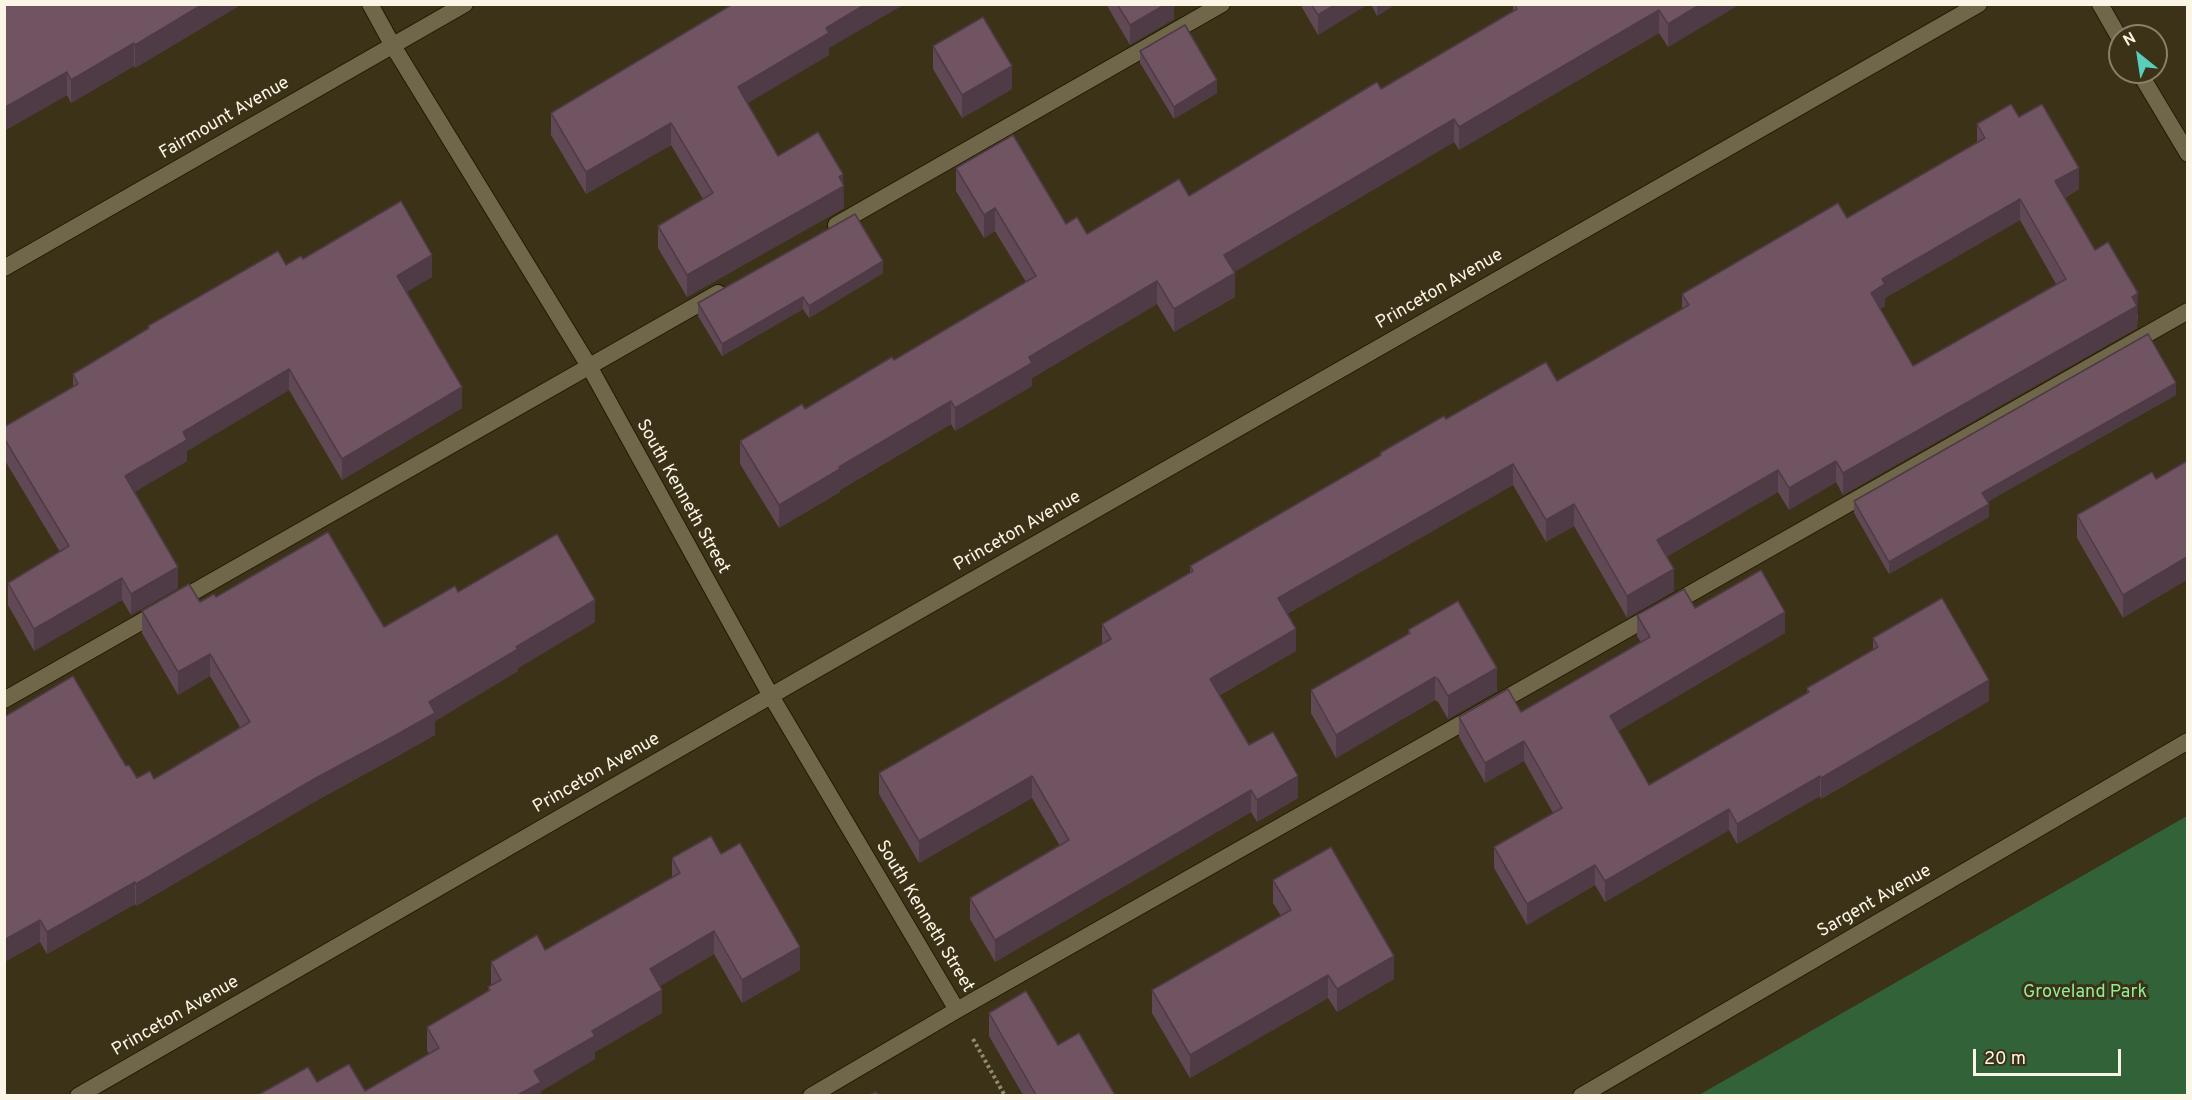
<!DOCTYPE html>
<style>
body{margin:0}
#map{position:relative;width:2192px;height:1100px;overflow:hidden;background:#3b3218;font-family:Overpass,sans-serif}
canvas{display:block}
.frame{position:absolute;inset:0;border:6px solid #faf5e5;pointer-events:none}
.north{position:absolute;left:2108px;top:24px;width:60px;height:60px;box-sizing:border-box;background:#3b3218;border:2px solid #87806a;border-radius:50%;rotate:330deg;font-size:16px;font-weight:700;line-height:24px;text-align:center;color:#faf5e5}
.north::after{content:'';display:block;margin:auto;width:21px;height:27px;background:#5acebc;clip-path:polygon(50% 0,100% 100%,50% 72%,0 100%)}
.scale{position:absolute;left:1973px;top:1049px;width:148px;height:27px;box-sizing:border-box;border:3px solid #faf5e5;border-top:0;padding-left:8px;font-size:18px;line-height:21px;white-space:nowrap;color:#faf5e5;-webkit-text-stroke:4px #3b3218;paint-order:stroke}
</style>
<div id="map">
<canvas width="2192" height="1100"></canvas>
<div class="frame"></div>
<div class="north">N</div>
<div class="scale">20 m</div>
</div>
<script>
const context = document.querySelector('canvas').getContext('2d');
context.lineJoin = 'round';
function fillPath(path, color) { context.fillStyle = color; context.fill(path, 'evenodd'); }
const poly = rows => new Path2D(rows.map(r => 'M' + r).join(''));
function strokePath(path, color, width, dash) { context.strokeStyle = color; context.lineWidth = width; context.lineCap = dash ? 'butt' : 'round'; context.setLineDash(dash || []); context.stroke(path); }
function label(font, color, halo, rows, align = 'center') {
  context.font = font + ' Overpass,sans-serif'; context.lineWidth = 6; context.setLineDash([]); context.textBaseline = 'middle'; context.strokeStyle = halo; context.fillStyle = color; for (const [text, x, y, turn = 0] of rows) {
    context.save(); context.translate(x, y); context.rotate((+turn || 0) * Math.PI / 180); context.textAlign = isNaN(turn) ? turn : align; if (halo) context.strokeText(text, 0, 0); context.fillText(text, 0, 0); context.restore();
  }
}
const green = poly([
 [2187,816,2187,1095,1699,1095]
]);
const path = poly([
 [973,1039,1005,1096]
]);
const service = poly([
 [836,225,1222,4],
 [771,696,957,1010],
 [4,700,718,293],
 [811,1096,957,1010,2188,311]
]);
const minor = poly([
 [370,4,393,46,589,366,771,696],
 [2100,4,2120,39],
 [2139,72,2188,154],
 [4,268,465,4],
 [78,1096,800,679,1979,4],
 [1581,1096,2188,741]
]);
const wall = poly([
 [4,4,242,4,135,68,134,66,71,103,67,95,4,131],
 [1106,4,1178,4,1174,7,1174,19,1130,45],
 [1300,4,1368,4,1318,35],
 [1371,4,1396,4,1377,16],
 [1513,4,1740,4,1668,47,1659,33,1459,150,1454,142,1234,272,1235,297,1174,332,1157,304,1032,378,1032,386,955,431,951,424,840,490,840,492,779,528,740,464,740,441,805,409,894,360,1026,282,995,231,984,238,956,191,956,168,1087,234,1189,196,1381,89,1513,11],
 [933,46,1012,89,962,118,933,69],
 [829,48,829,55,747,103,778,156,843,185,844,208,687,297,658,248,658,226,703,199,671,145,586,194,551,135,551,113],
 [1140,51,1217,93,1174,119,1140,63],
 [2019,117,2079,189,2065,198,2095,250,2138,315,2137,328,1843,495,1836,482,1789,510,1778,492,1666,557,1674,591,1627,618,1574,526,1546,542,1513,485,1287,614,1296,651,1220,695,1249,745,1298,798,1257,822,1251,812,995,962,970,919,970,898,1060,846,1032,798,919,863,879,794,879,773,1102,645,1102,624,1190,573,1190,566,1380,455,1380,453,1446,419,1557,381,1682,309,1682,294,1847,218,1977,143,1977,124],
 [2020,220,2056,284,1913,366,1880,309,1885,306,1885,298],
 [303,259,432,277,406,292,462,408,342,480,289,390,187,451,187,461,134,492,178,588,131,615,122,600,34,651,8,605,8,583,60,552,4,459,4,427,73,387,73,374,148,329,148,326,286,265],
 [883,273,809,318,803,309,722,356,698,316,698,303],
 [2176,395,1987,502,1989,517,1889,574,1854,513,1854,501],
 [2152,472,2123,618,2077,538,2077,515],
 [458,592,595,622,518,668,518,671,435,721,435,735,396,757,314,802,136,906,135,904,47,954,40,942,4,962,126,766,137,778,154,779,240,727,210,676,178,695,142,633,142,611,200,602,216,597,384,627],
 [1695,608,1785,633,1618,731,1649,785,1807,694,1807,688,1873,650,1873,638,1989,701,1821,799,1820,796,1737,844,1729,830,1605,902,1595,885,1527,925,1494,868,1494,847,1553,813,1524,761,1485,783,1459,737,1459,717,1521,712,1641,642,1637,636,1637,615],
 [1408,630,1497,691,1448,719,1438,702,1435,700,1336,758,1311,713,1311,690,1408,634],
 [721,854,800,970,742,1003,714,954,660,986,662,1013,595,1052,595,1059,541,1091,541,1095,258,1095,317,1082,365,1091,429,1054,427,1050,427,1027,488,991,488,987,491,986,491,962,545,950,672,877,672,858],
 [1273,880,1394,979,1337,1012,1328,998,1190,1078,1152,1013,1152,990,1281,916,1273,903],
 [989,1013,1115,1095,1023,1095,989,1036]
]);
const shadedWall = poly([
 [203,4,242,4,135,68,135,45],
 [866,4,905,4,829,48,829,55,738,109,738,87,826,28],
 [1166,4,1178,4,1174,7,1174,19,1130,45,1130,25],
 [1336,4,1368,4,1318,35,1318,15],
 [1377,4,1396,4,1377,16],
 [1701,4,1740,4,1668,47,1668,24],
 [1659,10,1659,33,1459,150,1459,127],
 [134,43,134,66,71,103,71,80],
 [1012,66,1012,89,962,118,962,95],
 [67,72,67,95,4,131,4,108],
 [1217,80,1217,93,1174,119,1174,107],
 [1454,119,1454,142,1224,278,1224,255],
 [671,123,671,145,586,194,586,172],
 [2079,168,2079,189,2055,203,2055,181],
 [843,174,844,208,687,297,687,275],
 [2020,199,2020,220,1885,298,1885,306,1871,314,1871,293,1882,279],
 [995,208,995,231,984,238,984,215],
 [432,255,432,277,397,298,397,276],
 [883,261,883,273,809,318,809,306],
 [1235,273,1235,297,1174,332,1174,309],
 [1157,281,1157,304,1032,378,1032,386,955,431,955,408,1029,357],
 [2138,293,2137,328,1843,495,1843,473],
 [803,297,803,309,722,356,722,344],
 [289,369,289,390,187,451,187,461,125,498,125,476,183,432],
 [2176,383,2176,395,1982,505,1982,493],
 [462,387,462,408,342,480,342,459],
 [951,401,951,424,840,490,840,492,779,528,779,505,839,467],
 [1836,461,1836,482,1789,510,1789,488],
 [1513,464,1513,485,1278,619,1278,598],
 [1778,470,1778,492,1657,562,1657,540],
 [1574,504,1574,526,1546,542,1546,520],
 [1989,504,1989,517,1889,574,1889,562],
 [2187,557,2187,580,2123,618,2123,595],
 [178,567,178,588,131,615,131,594],
 [1674,569,1674,591,1627,618,1627,596],
 [122,578,122,600,34,651,34,629],
 [595,600,595,622,518,668,518,671,435,721,435,735,314,802,136,906,136,884,516,647],
 [1785,612,1785,633,1610,736,1610,716],
 [1296,629,1296,651,1210,700,1210,679],
 [210,654,210,676,178,695,178,672],
 [1497,668,1497,691,1448,719,1448,696],
 [1435,677,1435,700,1336,758,1336,735],
 [1989,680,1989,701,1821,799,1821,778],
 [1524,741,1524,761,1485,783,1485,763],
 [1032,776,1032,798,919,863,919,841],
 [1298,776,1298,798,1257,822,1257,800],
 [1820,776,1820,796,1737,844,1737,824],
 [1251,790,1251,812,995,962,995,940],
 [1729,809,1729,830,1605,902,1605,881],
 [1595,865,1595,885,1527,925,1527,904],
 [135,882,135,904,47,954,47,932],
 [40,920,40,942,4,962,4,940],
 [714,931,714,954,650,992,650,969],
 [800,947,800,970,742,1003,742,980],
 [1394,956,1394,979,1337,1012,1337,989],
 [1328,975,1328,998,1190,1078,1190,1055],
 [662,990,662,1013,595,1052,595,1059,541,1091,541,1095,518,1095,534,1071,592,1031]
]);
const building = poly([
 [4,4,203,4,135,45,134,43,71,80,67,72,4,108,4,4],
 [733,4,866,4,826,28,829,33,738,87,778,156,818,132,843,174,839,177,844,186,687,275,658,226,713,193,671,123,586,172,551,113,733,4],
 [1117,4,1166,4,1130,25,1117,4],
 [1311,4,1336,4,1318,15,1311,4],
 [1515,4,1701,4,1668,24,1659,10,1459,127,1454,119,1224,255,1235,273,1174,309,1157,281,1029,357,1032,363,955,408,951,401,839,467,840,469,779,505,740,441,802,404,805,409,892,357,894,360,1036,276,995,208,984,215,956,168,1013,135,1066,224,1077,217,1087,234,1179,179,1189,196,1377,82,1381,89,1517,9,1515,4],
 [983,17,1012,66,962,95,933,46,983,17],
 [1185,25,1217,80,1174,107,1140,51,1185,25],
 [2011,104,2019,117,2042,104,2079,168,2055,181,2095,250,2108,242,2138,293,2132,297,2137,306,1843,473,1836,461,1789,488,1778,470,1657,540,1674,569,1627,596,1574,504,1546,520,1513,464,1278,598,1296,629,1210,679,1249,745,1273,732,1298,776,1257,800,1251,790,995,940,970,898,1069,840,1032,776,919,841,879,773,1111,639,1102,624,1193,571,1190,566,1381,455,1380,453,1444,416,1446,419,1546,362,1557,381,1689,305,1682,294,1838,203,1847,218,1985,138,1977,124,2011,104],
 [2020,199,2066,279,1913,366,1871,293,1885,284,1882,279,2020,199],
 [401,201,432,255,397,276,462,387,342,459,289,369,183,432,187,440,125,476,178,567,131,594,122,578,34,629,8,583,69,546,4,438,4,427,78,384,73,374,149,328,148,326,278,251,286,265,301,256,303,259,401,201],
 [855,214,883,261,809,306,803,297,722,344,698,303,855,214],
 [2148,334,2176,383,1982,493,1989,504,1889,562,1854,501,2148,334],
 [2187,461,2187,557,2123,595,2077,515,2152,472,2156,479,2187,461],
 [328,532,384,627,455,586,458,592,557,534,595,600,516,647,518,649,429,702,435,713,396,735,314,779,136,884,135,882,47,932,40,920,4,940,4,717,73,676,126,766,129,765,137,778,150,771,154,779,250,722,210,654,178,672,142,611,189,584,200,602,214,594,216,597,328,532],
 [1761,570,1785,612,1610,716,1649,785,1809,692,1807,688,1878,647,1873,638,1942,598,1989,680,1821,778,1820,776,1737,824,1729,809,1605,881,1595,865,1527,904,1494,847,1562,808,1524,741,1485,763,1459,717,1508,689,1521,712,1650,637,1637,615,1684,589,1695,608,1761,570],
 [1458,601,1497,668,1448,696,1438,679,1435,677,1336,735,1311,690,1410,633,1408,630,1458,601],
 [711,836,721,854,740,843,800,947,742,980,714,931,650,969,662,990,592,1031,595,1036,534,1071,541,1082,518,1095,258,1095,308,1067,317,1082,349,1064,365,1091,439,1048,427,1027,490,990,488,987,501,980,491,962,537,935,545,950,680,873,672,858,711,836],
 [1331,847,1394,956,1337,989,1328,975,1190,1055,1152,990,1291,910,1273,880,1331,847],
 [1026,991,1058,1045,1079,1033,1115,1095,1036,1095,989,1013,1026,991],
 [876,1092,878,1095,869,1095,876,1092]
]);
const streetNames = [
 ["Fairmount Avenue",225,119,-30],
 ["Princeton Avenue",1440,290,-30],
 ["South Kenneth Street",682,497,61],
 ["Princeton Avenue",1018,532,-30],
 ["Princeton Avenue",597,774,-30],
 ["Sargent Avenue",1875,902,-30],
 ["South Kenneth Street",924,917,59],
 ["Princeton Avenue",176,1017,-30]
];
const parkNames = [
 ["Groveland Park",2085,993]
];
fillPath(green, '#326338');
strokePath(service, '#221a01', 18);
strokePath(minor, '#221a01', 18);
strokePath(path, '#918a74', 4, [3, 3]);
strokePath(service, '#70674b', 16);
strokePath(minor, '#70674b', 16);
fillPath(wall, '#604854');
fillPath(shadedWall, '#4e3b45');
fillPath(building, '#705462');
strokePath(building, '#4e3b45', 1.5);
label('18px', '#faf5e5', '#3b3218', streetNames);
label('18px', '#8dee98', '#3b3218', parkNames);
</script>
